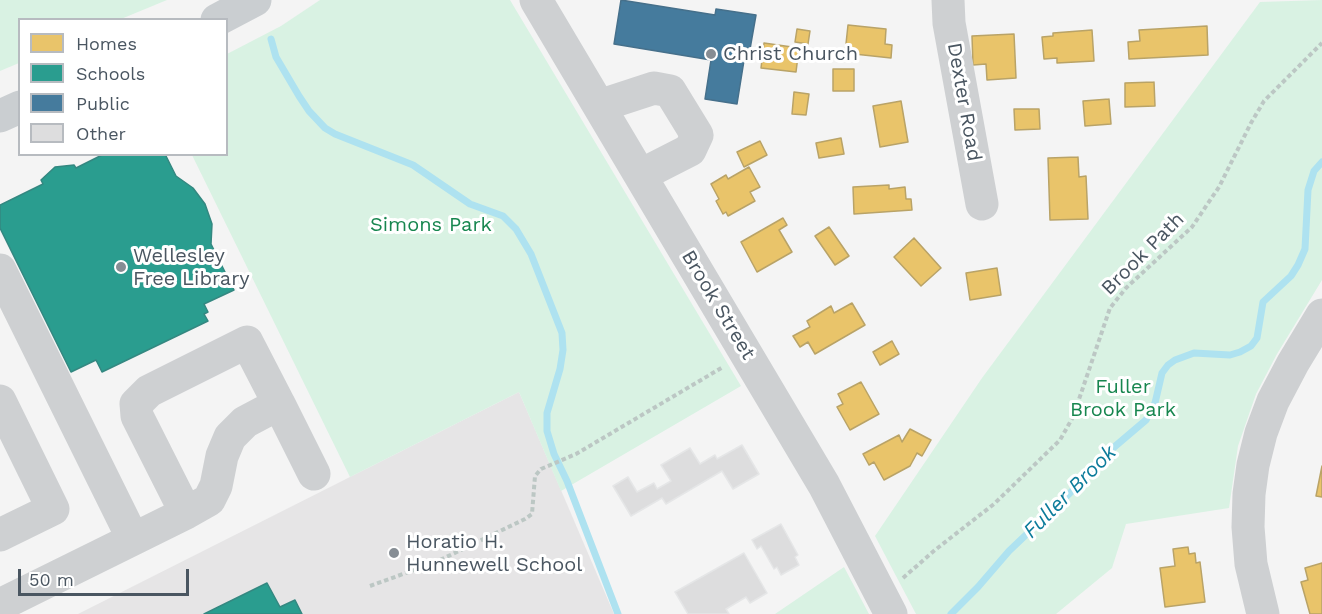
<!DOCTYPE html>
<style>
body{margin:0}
#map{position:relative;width:1322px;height:614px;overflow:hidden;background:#f4f4f4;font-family:"Work Sans",sans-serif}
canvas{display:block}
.legend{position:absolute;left:18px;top:18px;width:210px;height:138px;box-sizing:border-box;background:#fff;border:2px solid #b7bbc0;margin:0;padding:8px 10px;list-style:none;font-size:18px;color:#4a5661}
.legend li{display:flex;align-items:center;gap:12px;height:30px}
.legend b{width:30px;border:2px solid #b7bbc0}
.scale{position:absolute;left:18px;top:569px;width:171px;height:27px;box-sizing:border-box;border:3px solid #4a5661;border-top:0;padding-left:8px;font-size:18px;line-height:21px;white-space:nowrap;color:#4a5661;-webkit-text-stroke:4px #fff;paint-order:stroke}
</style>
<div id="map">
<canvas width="1322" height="614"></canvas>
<ul class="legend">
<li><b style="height:16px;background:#e9c46a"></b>Homes</li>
<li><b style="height:16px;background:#2a9d8f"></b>Schools</li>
<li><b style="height:16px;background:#457b9d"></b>Public</li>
<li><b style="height:16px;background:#ddddde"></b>Other</li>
</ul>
<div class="scale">50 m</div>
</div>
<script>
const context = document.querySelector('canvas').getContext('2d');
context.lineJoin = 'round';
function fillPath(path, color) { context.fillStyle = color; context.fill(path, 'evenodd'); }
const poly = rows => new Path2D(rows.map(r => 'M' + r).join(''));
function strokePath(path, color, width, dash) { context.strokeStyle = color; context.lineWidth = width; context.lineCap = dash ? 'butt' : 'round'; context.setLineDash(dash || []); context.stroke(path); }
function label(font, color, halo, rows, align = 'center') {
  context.font = font + ' "Work Sans",sans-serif'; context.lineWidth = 6; context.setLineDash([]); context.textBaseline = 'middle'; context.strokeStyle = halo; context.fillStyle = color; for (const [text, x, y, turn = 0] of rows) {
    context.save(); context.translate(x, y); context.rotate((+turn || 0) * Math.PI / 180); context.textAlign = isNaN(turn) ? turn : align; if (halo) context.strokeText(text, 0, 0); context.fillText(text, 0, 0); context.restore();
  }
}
const education = poly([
 [519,392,614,614,78,614,350,477]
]);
const green = poly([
 [0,0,167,0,121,19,20,20,19,63,0,71],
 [320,0,510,0,741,386,561,491,519,392,350,477,192,155,226,154,227,54,281,26],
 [1322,0,1322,280,1277,354,1256,394,1238,446,1229,508,1126,524,1112,568,1056,614,916,614,875,536,982,378,1260,2],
 [844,567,869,614,775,614]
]);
const homes = poly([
 [848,25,886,29,885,44,892,45,891,58,845,53,848,25],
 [1207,26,1208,55,1129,59,1128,42,1140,41,1139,30,1207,26],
 [797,29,810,31,808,44,795,42,797,29],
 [1092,30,1094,61,1057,63,1057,58,1044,59,1042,37,1053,36,1053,33,1092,30],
 [1014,34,1016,78,987,80,986,64,973,65,972,36,1014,34],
 [764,43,799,48,796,72,761,68,764,43],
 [833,69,854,69,854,91,833,91,833,69],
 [1154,82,1155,106,1125,107,1125,83,1154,82],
 [794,92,809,94,806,115,792,114,794,92],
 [1109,99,1111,124,1085,126,1083,101,1109,99],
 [901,101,908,142,880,147,873,106,901,101],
 [1014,109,1039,109,1040,129,1015,130,1014,109],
 [841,138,844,154,819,158,816,143,841,138],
 [760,141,767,155,744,167,737,152,760,141],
 [1078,157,1079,177,1086,176,1088,219,1050,220,1048,158,1078,157],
 [749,167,760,187,750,192,755,201,728,216,726,212,723,214,716,201,719,199,711,184,726,175,728,179,749,167],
 [889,185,889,189,905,187,906,199,911,199,912,210,854,214,853,187,889,185],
 [783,218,787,225,779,230,792,252,757,272,741,242,783,218],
 [829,227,849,256,835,265,815,236,829,227],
 [914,238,941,268,921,286,894,257,914,238],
 [997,268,1001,295,970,300,966,273,997,268],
 [852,303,865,325,815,354,808,342,800,347,793,336,810,327,807,321,831,306,834,313,852,303],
 [892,341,899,354,880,365,873,352,892,341],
 [861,382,879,414,850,430,837,407,843,404,838,394,861,382],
 [910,429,931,440,922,456,917,453,910,466,884,480,874,462,869,465,863,454,899,435,902,442,910,429],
 [1322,466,1322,497,1316,496,1322,466],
 [1188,547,1189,554,1195,553,1196,563,1200,562,1205,602,1165,607,1160,568,1175,566,1173,549,1188,547],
 [1322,563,1322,614,1310,614,1301,582,1308,580,1305,568,1322,563]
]);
const schools = poly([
 [104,154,165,154,176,176,193,188,205,204,212,224,211,244,234,290,204,304,208,312,204,314,208,321,102,372,96,360,71,372,0,228,0,205,43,184,41,180,55,167,74,165,76,168,104,154],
 [267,583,280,607,295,600,302,614,204,614,267,583]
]);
const public = poly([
 [621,0,715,15,716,9,756,15,750,49,746,48,737,104,705,99,711,60,614,44,621,0]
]);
const stream = poly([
 [271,39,276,57,299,96,309,111,325,128,335,134,413,165,470,204,503,216,516,229,531,254,562,333,563,350,560,369,547,413,547,431,554,454,567,481,618,614],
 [951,614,978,587,1009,551,1070,493,1106,454,1146,420,1155,403,1162,373,1168,365,1175,360,1194,353,1230,355,1240,352,1251,346,1257,338,1263,302,1291,276,1298,265,1305,249,1308,190,1314,171,1322,162]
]);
const building = poly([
 [742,445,759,474,733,489,722,471,666,504,662,498,631,516,613,486,628,477,637,492,654,483,657,489,671,481,661,465,690,448,700,464,715,455,717,459,742,445],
 [781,524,798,555,795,557,799,565,781,575,777,567,774,569,761,546,757,549,752,540,781,524],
 [744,553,767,593,750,603,746,597,726,609,729,614,688,614,675,592,744,553]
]);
const path = poly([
 [903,578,935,550,994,504,1060,440,1073,417,1110,308,1126,288,1192,227,1219,187,1251,123,1264,101,1322,43],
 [370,586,436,562,525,519,532,514,535,476,541,469,576,454,723,367]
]);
const minor = poly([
 [536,0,824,485,891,614],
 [948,0,949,23,982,204],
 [599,106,654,88,670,91,697,135,690,150,641,175],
 [0,270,133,539],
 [0,401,53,509,0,535],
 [279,404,314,474],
 [0,605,186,513,209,500,216,486,222,456,230,437,245,422,279,404,247,342,149,391,136,404,137,416,186,513],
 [1263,614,1251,564,1248,527,1249,494,1253,465,1261,433,1273,401,1293,363,1322,315]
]);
const major = poly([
 [217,20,255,0],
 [0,116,20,107]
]);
const markers = [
 [711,54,6,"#868d94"],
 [121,267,6,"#868d94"],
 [394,553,6,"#868d94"]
];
const poiNames = [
 ["Christ Church",723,54],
 ["Wellesley",133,256],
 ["Free Library",133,279],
 ["Horatio H.",406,542],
 ["Hunnewell School",406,565]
];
const streetNames = [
 ["Dexter Road",964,102,80],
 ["Brook Path",1143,254,-45],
 ["Brook Street",718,305,59]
];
const parkNames = [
 ["Simons Park",431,225],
 ["Fuller",1123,387],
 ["Brook Park",1123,410]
];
const waterNames = [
 ["Fuller Brook",1070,492,-45]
];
fillPath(education, '#e6e5e6');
fillPath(green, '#d9f2e3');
fillPath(homes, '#e9c46a');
strokePath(homes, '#b9a367', 1.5);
fillPath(schools, '#2a9d8f');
strokePath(schools, '#348881', 1.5);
fillPath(public, '#457b9d');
strokePath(public, '#46708b', 1.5);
strokePath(stream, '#aee2f0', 7);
fillPath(building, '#ddddde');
strokePath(building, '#e5e6e7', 1.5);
strokePath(path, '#bcc7c4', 4, [4.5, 3]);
strokePath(minor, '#ced0d2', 33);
strokePath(major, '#caced1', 33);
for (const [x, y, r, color] of markers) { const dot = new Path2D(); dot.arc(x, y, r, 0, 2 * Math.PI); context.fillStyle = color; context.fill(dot); strokePath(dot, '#fff', 2); }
label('20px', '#4a5661', '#fff', poiNames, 'left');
label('20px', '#4a5661', '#fff', streetNames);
label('20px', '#17864f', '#fff', parkNames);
label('italic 21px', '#0c7c9b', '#fff', waterNames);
</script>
